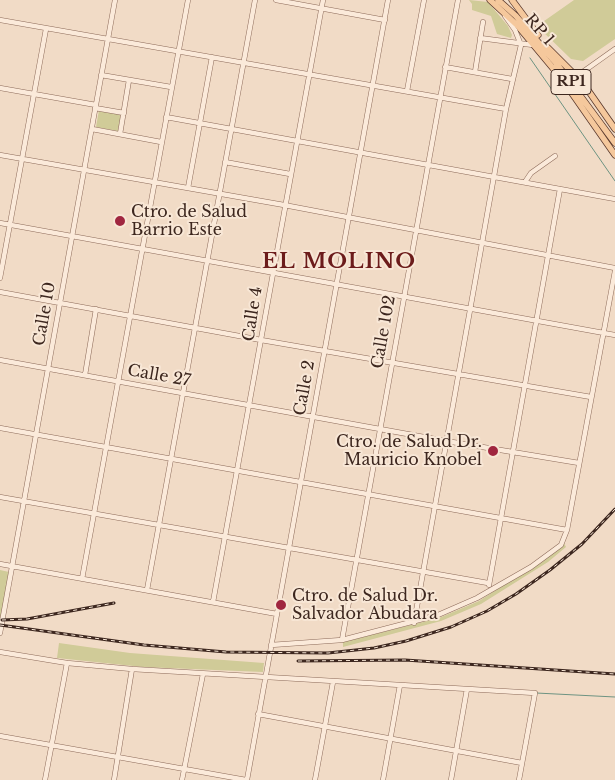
<!DOCTYPE html>
<style>
body{margin:0}
canvas{display:block;background:#f1dbc6}
</style>
<canvas width="615" height="780"></canvas>
<script>
const context = document.querySelector('canvas').getContext('2d');
context.lineJoin = 'round';
function fillPath(path, color) { context.fillStyle = color; context.fill(path, 'evenodd'); }
const poly = rows => new Path2D(rows.map(r => 'M' + r).join(''));
function strokePath(path, color, width, dash) { context.strokeStyle = color; context.lineWidth = width; context.lineCap = dash ? 'butt' : 'round'; context.setLineDash(dash || []); context.stroke(path); }
function label(font, color, halo, rows, align = 'center') {
  context.font = font + ' "Libre Baskerville",serif'; context.lineWidth = 4; context.setLineDash([]); context.textBaseline = 'middle'; context.strokeStyle = halo; context.fillStyle = color; for (const [text, x, y, turn = 0] of rows) {
    context.save(); context.translate(x, y); context.rotate((+turn || 0) * Math.PI / 180); context.textAlign = isNaN(turn) ? turn : align; if (halo) context.strokeText(text, 0, 0); context.fillText(text, 0, 0); context.restore();
  }
}
const green = poly([
 [469,0,488,2,508,26,512,35,511,38,497,34,491,16,472,10,472,4],
 [574,0,615,0,615,39,583,61,571,59,537,26],
 [99,110,121,114,118,131,96,127],
 [564,543,566,547,548,562,481,604,441,621,343,647,343,642,439,618,479,601,546,558],
 [0,570,9,572,0,622],
 [59,643,130,653,264,663,263,672,143,667,57,658]
]);
const stream = poly([
 [530,58,615,181],
 [536,693,615,697]
]);
const minor = poly([
 [276,0,385,20],
 [0,20,506,109],
 [480,38,533,45],
 [445,67,512,79],
 [475,72,483,22],
 [101,75,171,87],
 [577,76,615,49],
 [0,88,96,105],
 [407,91,424,0],
 [95,108,124,113],
 [166,117,615,199],
 [92,129,161,142],
 [120,134,129,80],
 [0,155,284,205,615,268],
 [225,162,290,174],
 [525,182,531,173,555,156],
 [188,188,212,57],
 [0,223,615,335],
 [0,278,46,29],
 [0,292,261,340,591,397],
 [0,360,446,441,579,463],
 [85,375,96,309],
 [0,428,567,530],
 [0,497,488,583],
 [0,564,277,614],
 [82,579,188,0],
 [489,585,560,189],
 [147,590,255,0],
 [213,602,323,0],
 [414,623,506,109,521,45,515,30,505,16],
 [0,633,115,0],
 [342,640,458,0],
 [271,645,342,640,438,615,477,598,531,567,561,545,567,530,615,271],
 [0,652,67,663,132,669,535,693,519,780],
 [258,714,522,763],
 [0,736,246,780],
 [45,780,67,663],
 [114,780,132,669],
 [182,780,203,674],
 [247,780,388,0],
 [315,780,333,682],
 [383,780,400,685],
 [451,780,467,689]
]);
const major = poly([
 [490,0,517,25,562,79,615,155],
 [498,0,516,16,556,63,615,143],
 [512,0,538,35],
 [548,48,583,83,615,129]
]);
const rail = poly([
 [2,620,27,619,114,603],
 [0,625,144,645,226,652,328,653,374,648,406,641,451,627,487,611,516,594,550,570,582,544,615,509],
 [298,661,405,660,615,674]
]);
const markers = [
 [120,221,6,"#a0263f"],
 [493,451,6,"#a0263f"],
 [281,605,6,"#a0263f"]
];
const shields = [
 [571,82,40]
];
const shieldNames = [
 ["RP1",571,82]
];
const streetNames = [
 ["RP 1",539,30,49],
 ["Calle 10",45,314,-80],
 ["Calle 4",253,314,-81],
 ["Calle 102",384,332,-80],
 ["Calle 27",159,376,10],
 ["Calle 2",305,388,-80]
];
const poiNames = [
 ["Ctro. de Salud",131,212],
 ["Barrio Este",131,230],
 ["Ctro. de Salud Dr.",482,442,"right"],
 ["Mauricio Knobel",482,460,"right"],
 ["Ctro. de Salud Dr.",292,596],
 ["Salvador Abudara",292,614]
];
const districtNames = [
 ["EL MOLINO",339,262]
];
fillPath(green, '#d0cb98');
strokePath(stream, '#6d9382', 1);
strokePath(minor, '#8d6b5a', 5.5);
strokePath(major, '#5b3a2e', 7);
strokePath(minor, '#fbeada', 4.5);
strokePath(major, '#f5c89c', 5.5);
strokePath(rail, '#3d271f', 3);
strokePath(rail, '#f8e7d6', 1, [4]);
for (const [x, y, r, color] of markers) { const dot = new Path2D(); dot.arc(x, y, r, 0, 2 * Math.PI); context.fillStyle = color; context.fill(dot); strokePath(dot, '#f8e7d6', 2); }
for (const [x, y, w] of shields) { const box = new Path2D(); box.roundRect(x - w / 2, y - 12.5, w, 25, 4); context.fillStyle = '#f8e7d6'; context.fill(box); strokePath(box, '#3d271f', 1); }
label('bold 15px', '#3d271f', null, shieldNames);
label('16px', '#3d271f', '#f8e7d6', streetNames);
label('16px', '#3d271f', '#f8e7d6', poiNames, 'left');
context.letterSpacing = '1px';
label('bold 21px', '#6c1c1b', '#f8e7d6', districtNames);
context.letterSpacing = '0px';
</script>
